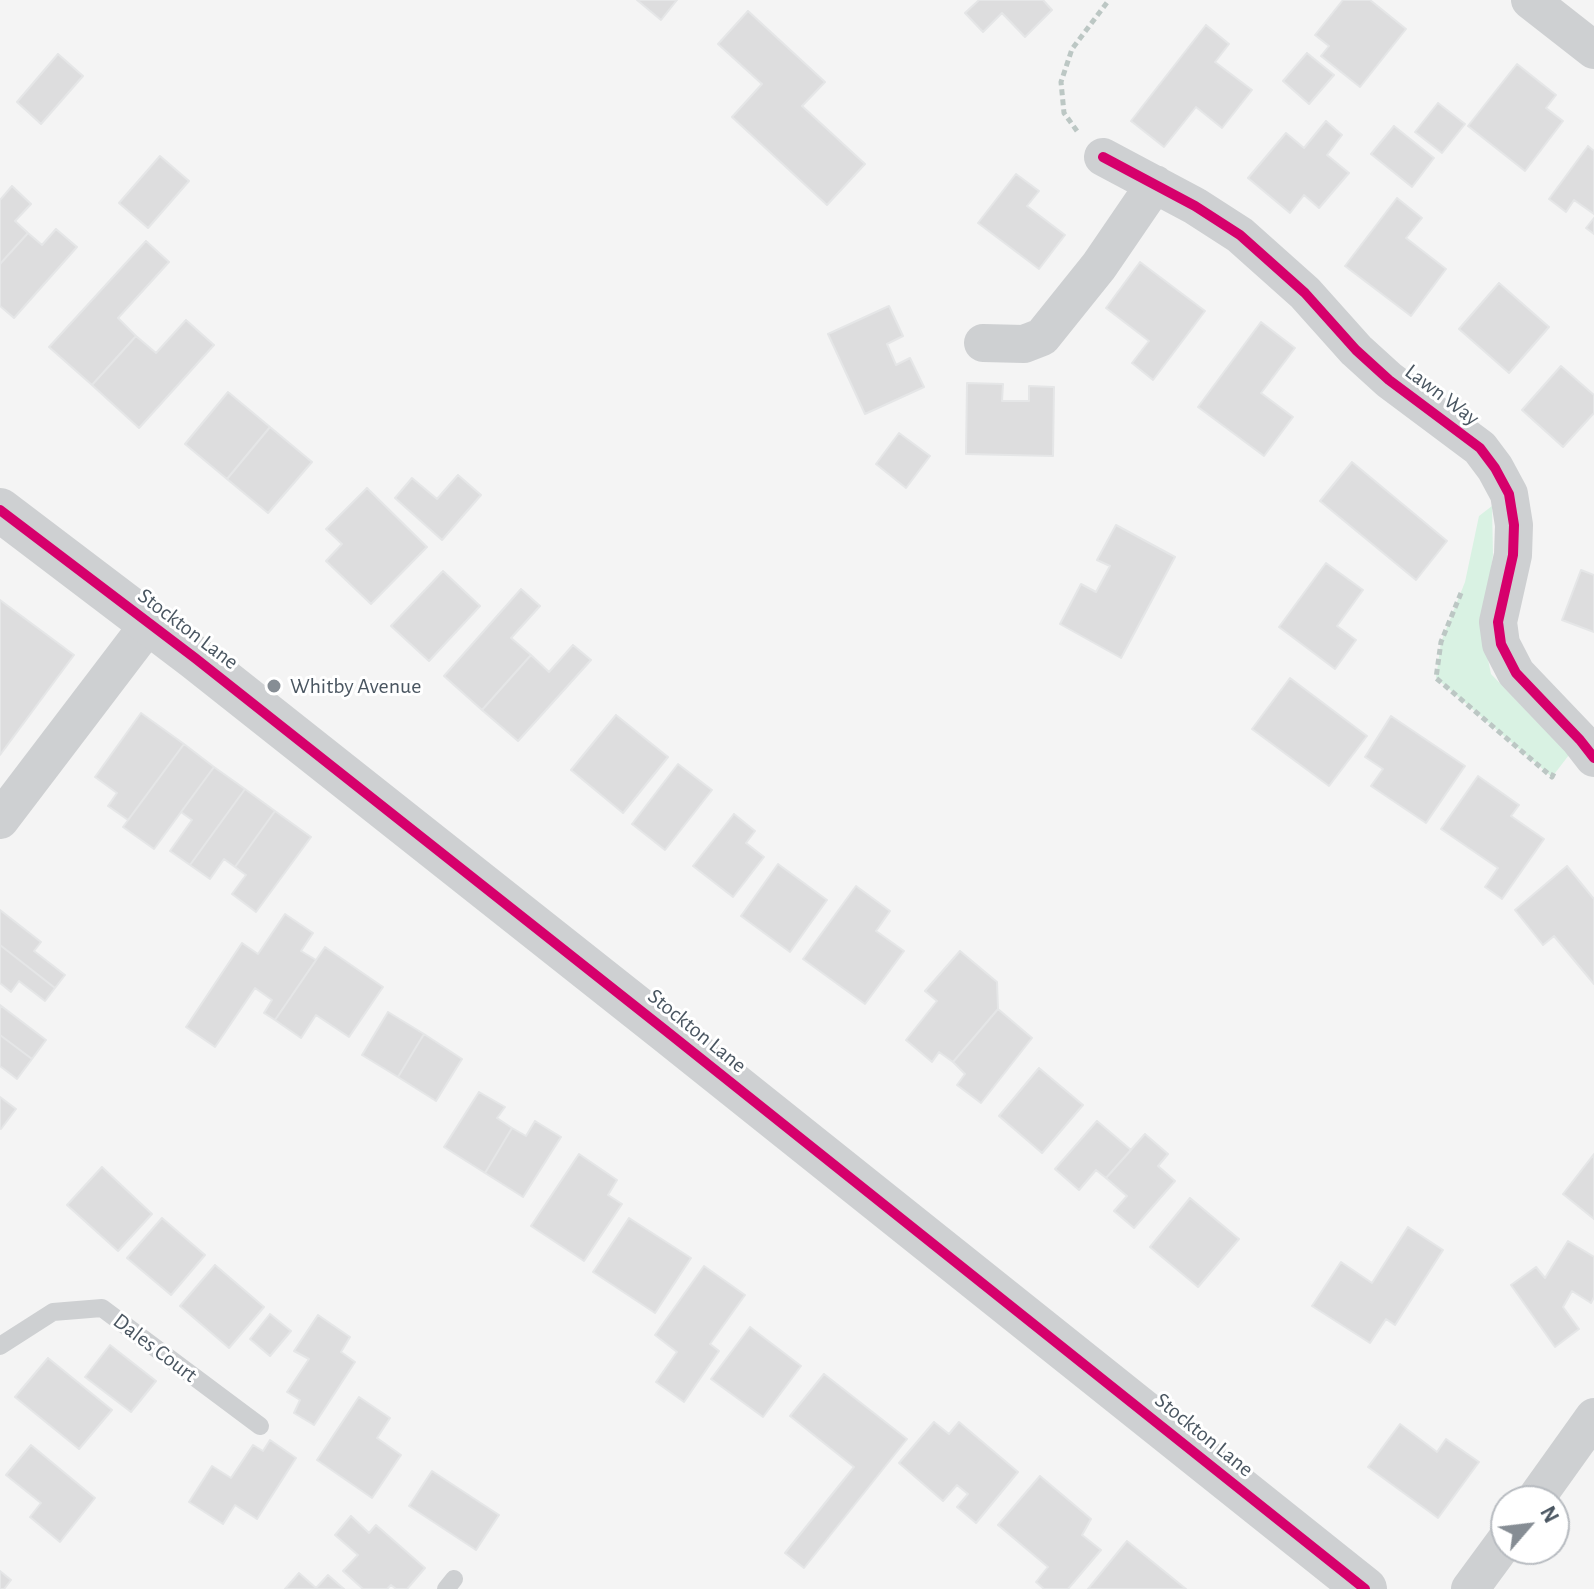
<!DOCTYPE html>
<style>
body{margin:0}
#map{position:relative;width:1594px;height:1589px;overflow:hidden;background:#f4f4f4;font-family:"Alegreya Sans",sans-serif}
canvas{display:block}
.north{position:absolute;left:1490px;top:1485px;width:80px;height:80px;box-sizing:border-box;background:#fff;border:2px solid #b7bbc0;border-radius:50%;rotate:62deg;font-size:22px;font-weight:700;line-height:32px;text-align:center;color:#4a5661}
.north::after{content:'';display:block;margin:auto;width:28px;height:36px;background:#868d94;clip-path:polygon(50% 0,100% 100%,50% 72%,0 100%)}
</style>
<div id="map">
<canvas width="1594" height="1589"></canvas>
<div class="north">N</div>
</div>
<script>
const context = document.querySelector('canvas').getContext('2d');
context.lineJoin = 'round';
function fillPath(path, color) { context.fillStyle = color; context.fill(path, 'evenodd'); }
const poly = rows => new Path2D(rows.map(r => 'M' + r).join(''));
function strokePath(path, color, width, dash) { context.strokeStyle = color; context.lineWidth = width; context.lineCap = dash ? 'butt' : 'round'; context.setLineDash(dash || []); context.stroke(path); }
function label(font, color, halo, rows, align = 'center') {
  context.font = font + ' "Alegreya Sans",sans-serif'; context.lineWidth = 6; context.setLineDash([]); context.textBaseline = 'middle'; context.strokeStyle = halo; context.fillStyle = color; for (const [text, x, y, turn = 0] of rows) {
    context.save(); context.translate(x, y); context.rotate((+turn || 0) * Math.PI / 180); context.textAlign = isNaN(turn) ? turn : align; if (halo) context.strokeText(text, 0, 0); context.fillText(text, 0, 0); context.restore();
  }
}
const green = poly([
 [1492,506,1493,555,1482,630,1491,674,1569,755,1552,777,1436,678,1441,642,1465,582,1479,516]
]);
const building = poly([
 [637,0,677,0,661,20,637,0],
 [979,0,1043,0,1052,10,1025,37,1002,13,983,32,965,13,979,0],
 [1343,0,1370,0,1406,29,1360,87,1321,56,1329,46,1315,35,1343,0],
 [748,11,825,82,802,106,865,164,827,205,732,117,762,84,718,44,748,11],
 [1206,25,1229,44,1215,62,1252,90,1222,128,1196,107,1164,147,1131,121,1206,25],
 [1307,53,1334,75,1309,104,1283,81,1307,53],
 [58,54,83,76,41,124,17,102,58,54],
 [1517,64,1556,95,1546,108,1563,121,1525,171,1468,126,1517,64],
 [1438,103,1465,124,1442,153,1415,132,1438,103],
 [1326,121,1342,135,1327,155,1349,173,1319,208,1304,195,1290,213,1248,178,1286,133,1304,148,1326,121],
 [1394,126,1434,158,1412,187,1371,154,1394,126],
 [1588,146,1594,151,1594,214,1574,200,1566,212,1549,199,1588,146],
 [160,156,189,181,148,228,119,203,160,156],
 [1016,174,1039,191,1027,206,1065,235,1039,269,978,223,1016,174],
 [12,186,31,204,15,221,28,233,0,264,0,200,12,186],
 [1397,198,1422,218,1406,238,1446,269,1411,316,1345,266,1397,198],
 [1594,218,1594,234,1586,228,1594,218],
 [56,229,77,247,14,318,0,306,0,264,28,233,42,245,56,229],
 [146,241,169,262,118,318,136,336,92,385,49,347,146,241],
 [1140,262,1205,311,1153,380,1132,363,1149,341,1106,308,1140,262],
 [1499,283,1549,327,1509,373,1459,329,1499,283],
 [889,306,903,336,887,344,896,365,910,358,924,387,865,414,828,334,889,306],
 [186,320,214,345,139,428,92,385,136,336,156,353,186,320],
 [1261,322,1295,348,1261,393,1293,417,1264,456,1198,407,1261,322],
 [1561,366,1594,395,1594,413,1563,447,1522,410,1561,366],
 [967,383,1003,384,1002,401,1029,401,1029,386,1054,387,1053,456,966,454,967,383],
 [228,392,270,427,227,479,185,444,228,392],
 [270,427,312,462,268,513,227,479,270,427],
 [899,433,930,456,906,488,876,464,899,433],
 [1352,462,1447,541,1416,580,1320,501,1352,462],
 [458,475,481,495,442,540,395,498,412,478,437,499,458,475],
 [367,488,427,547,371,604,326,561,342,544,326,529,367,488],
 [1116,525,1175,557,1121,658,1060,624,1081,584,1096,592,1110,566,1097,560,1116,525],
 [1326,563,1363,590,1337,626,1356,640,1335,669,1279,627,1326,563],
 [1581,570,1594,575,1594,632,1562,620,1581,570],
 [443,571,480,606,429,661,391,626,443,571],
 [521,589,540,606,511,638,531,655,482,710,444,676,521,589],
 [0,600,74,655,0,755,0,600],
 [573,645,591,660,518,741,482,710,531,655,549,672,573,645],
 [1290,678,1367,736,1329,786,1252,729,1290,678],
 [141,713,184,744,128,820,108,806,117,793,95,777,141,713],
 [616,715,668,757,623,813,571,770,616,715],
 [1391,716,1465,766,1426,823,1371,786,1383,769,1365,757,1391,716],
 [184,744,214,767,154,849,123,827,184,744],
 [678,764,712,790,665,850,632,824,678,764],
 [214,767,245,789,190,865,170,851,192,820,181,812,214,767],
 [1478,776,1519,805,1511,816,1544,839,1502,899,1485,887,1498,868,1441,829,1478,776],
 [245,789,275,811,235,867,224,859,210,879,190,865,245,789],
 [275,811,311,837,256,912,232,894,246,875,235,867,275,811],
 [734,814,755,831,746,843,764,857,733,897,693,866,734,814],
 [778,864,827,900,790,952,741,916,778,864],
 [1567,866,1594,899,1594,984,1554,936,1543,945,1515,910,1567,866],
 [856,886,890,911,876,931,904,951,865,1004,803,959,856,886],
 [0,910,41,942,34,951,65,975,55,988,0,945,0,910],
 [285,914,313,933,301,951,316,960,275,1020,264,1013,272,1000,255,988,215,1047,186,1027,242,943,258,954,285,914],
 [0,945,55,988,45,1001,19,981,11,992,0,983,0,945],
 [325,947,383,987,349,1037,316,1015,301,1038,275,1020,325,947],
 [960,951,997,982,998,1009,953,1062,939,1052,932,1062,906,1040,937,1001,925,991,960,951],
 [0,1005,46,1040,32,1059,0,1035,0,1005],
 [998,1009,1032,1038,981,1103,957,1085,965,1074,953,1062,998,1009],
 [388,1012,424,1034,398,1077,362,1055,388,1012],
 [424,1034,462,1059,436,1101,398,1077,424,1034],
 [0,1035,32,1059,17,1079,0,1066,0,1035],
 [1039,1068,1083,1105,1042,1153,999,1116,1039,1068],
 [479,1092,505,1107,497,1118,512,1128,485,1173,444,1147,479,1092],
 [0,1097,16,1109,1,1129,0,1128,0,1097],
 [535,1121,561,1137,523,1197,485,1173,512,1128,526,1136,535,1121],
 [1097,1121,1131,1150,1106,1178,1096,1170,1079,1190,1055,1169,1097,1121],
 [1145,1134,1168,1154,1158,1166,1175,1181,1134,1228,1114,1211,1127,1196,1106,1178,1145,1134],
 [579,1154,617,1180,608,1195,622,1204,584,1261,531,1226,579,1154],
 [1594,1154,1594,1219,1563,1194,1594,1154],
 [102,1167,152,1214,118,1251,67,1205,102,1167],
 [1190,1198,1239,1239,1198,1287,1150,1247,1190,1198],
 [162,1218,205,1255,171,1295,127,1258,162,1218],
 [629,1218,691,1258,655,1313,593,1272,629,1218],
 [1408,1227,1443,1250,1395,1325,1386,1319,1370,1343,1312,1306,1341,1262,1372,1283,1408,1227],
 [1568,1241,1594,1257,1594,1297,1591,1303,1572,1291,1563,1307,1579,1329,1555,1347,1511,1285,1536,1267,1545,1278,1568,1241],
 [215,1265,264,1307,229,1348,180,1306,215,1265],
 [704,1266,745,1295,710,1344,719,1351,684,1402,656,1382,677,1352,655,1335,704,1266],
 [270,1314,291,1331,270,1356,250,1339,270,1314],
 [318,1315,350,1337,341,1352,355,1362,314,1425,294,1413,300,1400,287,1392,309,1359,294,1351,318,1315],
 [750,1327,801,1366,763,1417,711,1379,750,1327],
 [110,1345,156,1381,131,1412,85,1377,110,1345],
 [48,1358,112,1410,79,1449,15,1397,48,1358],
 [824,1374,907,1439,804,1568,785,1553,854,1467,790,1416,824,1374],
 [359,1397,390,1418,377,1438,401,1455,372,1498,317,1460,359,1397],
 [934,1422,949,1434,959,1422,1018,1472,976,1523,957,1507,968,1494,957,1485,943,1501,899,1463,934,1422],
 [1400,1424,1437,1452,1446,1439,1479,1462,1438,1518,1368,1467,1400,1424],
 [270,1440,296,1458,257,1519,235,1505,223,1524,189,1502,212,1466,231,1478,253,1445,263,1451,270,1440],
 [31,1445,95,1498,60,1542,30,1517,41,1503,6,1475,31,1445],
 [432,1471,499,1515,476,1550,409,1506,432,1471],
 [1040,1476,1091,1519,1082,1535,1101,1550,1068,1589,1044,1589,1036,1582,1048,1567,998,1525,1040,1476],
 [351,1516,369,1533,376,1525,425,1568,407,1589,396,1589,391,1585,387,1589,363,1589,343,1571,358,1555,335,1535,351,1516],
 [1127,1541,1186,1589,1088,1589,1127,1541],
 [0,1571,11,1580,4,1589,0,1589,0,1571],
 [299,1573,316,1588,328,1575,344,1589,285,1589,299,1573]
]);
const path = poly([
 [1077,131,1064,113,1061,82,1072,49,1109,0],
 [1461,593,1441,642,1436,678,1552,777,1554,773]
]);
const service = poly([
 [0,1346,53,1312,102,1308,260,1426],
 [446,1589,454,1579]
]);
const minor = poly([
 [1530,0,1594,50],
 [1103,157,1195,206,1240,235,1305,293,1356,350,1389,380,1480,448,1495,468,1509,494,1514,525,1513,555,1498,622,1501,644,1516,673,1580,740,1594,758],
 [983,343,1024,344,1042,337,1099,266,1155,184],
 [0,820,149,624],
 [1534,1501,1594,1417],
 [1470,1589,1506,1540]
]);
const tertiary = poly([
 [0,510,195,658,665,1030,1365,1589]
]);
const cycleway = poly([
 [1103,157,1195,206,1240,235,1305,293,1356,350,1389,380,1480,448,1495,468,1509,494,1514,525,1513,555,1498,622,1501,644,1516,673,1580,740,1594,758],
 [0,510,195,658,665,1030,1365,1589]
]);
const markers = [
 [274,686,8,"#868d94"]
];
const streetNames = [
 ["Lawn Way",1442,395,37],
 ["Stockton Lane",188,629,37],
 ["Stockton Lane",697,1031,39],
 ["Dales Court",155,1348,37],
 ["Stockton Lane",1204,1435,39]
];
const poiNames = [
 ["Whitby Avenue",290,686]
];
fillPath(green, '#d9f2e3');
fillPath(building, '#ddddde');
strokePath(building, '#e5e6e7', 2);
strokePath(path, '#bcc7c4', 5, [6, 4]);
strokePath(service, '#ced0d2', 18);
strokePath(minor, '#ced0d2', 38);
strokePath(tertiary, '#ced0d2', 44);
strokePath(cycleway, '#d6006c', 10);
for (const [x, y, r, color] of markers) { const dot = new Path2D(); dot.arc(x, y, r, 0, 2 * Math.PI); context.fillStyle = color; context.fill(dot); strokePath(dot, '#fff', 3); }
label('22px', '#4a5661', '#fff', streetNames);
label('22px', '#4a5661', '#fff', poiNames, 'left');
</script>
